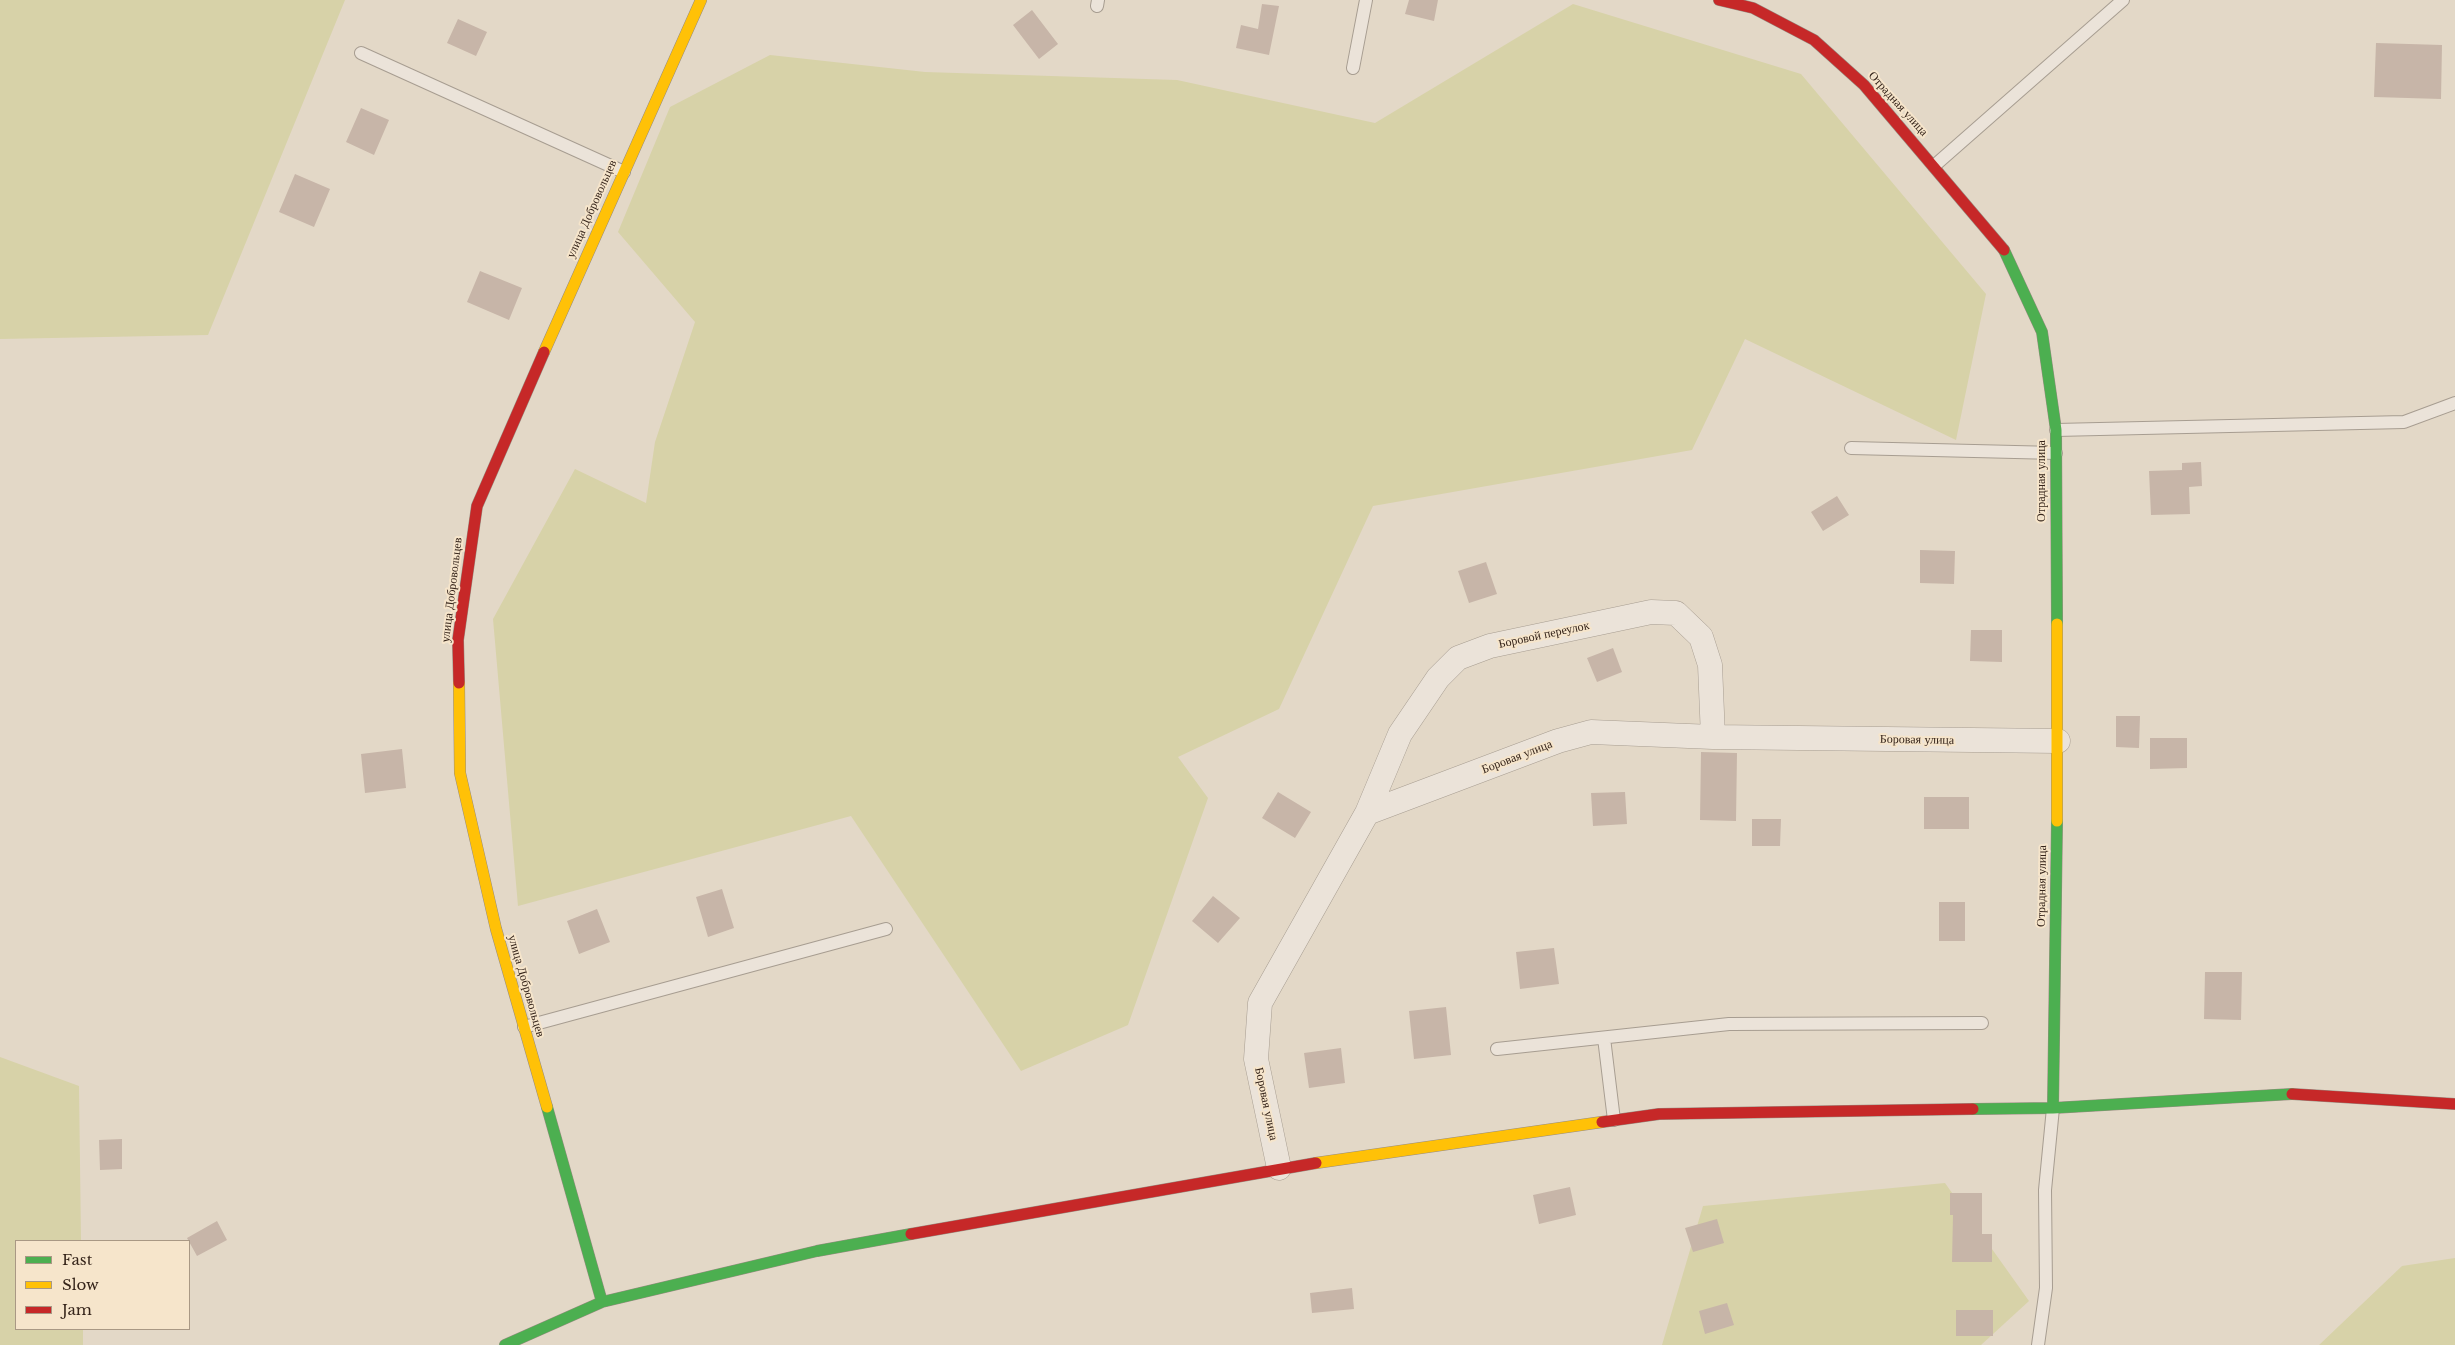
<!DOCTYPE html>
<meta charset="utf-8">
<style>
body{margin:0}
#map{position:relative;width:2455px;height:1345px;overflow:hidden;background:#e3d8c7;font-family:"Libre Baskerville",serif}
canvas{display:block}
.legend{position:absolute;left:15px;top:1240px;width:175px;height:90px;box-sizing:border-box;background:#f6e5cb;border:1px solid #a99884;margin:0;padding:6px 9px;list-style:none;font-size:15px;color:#35241a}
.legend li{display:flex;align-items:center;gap:10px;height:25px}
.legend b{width:25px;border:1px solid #a99884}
</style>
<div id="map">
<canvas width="2455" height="1345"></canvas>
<ul class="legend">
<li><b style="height:6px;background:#4caf50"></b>Fast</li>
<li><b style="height:6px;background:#ffc107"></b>Slow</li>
<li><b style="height:6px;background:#c62828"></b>Jam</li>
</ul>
</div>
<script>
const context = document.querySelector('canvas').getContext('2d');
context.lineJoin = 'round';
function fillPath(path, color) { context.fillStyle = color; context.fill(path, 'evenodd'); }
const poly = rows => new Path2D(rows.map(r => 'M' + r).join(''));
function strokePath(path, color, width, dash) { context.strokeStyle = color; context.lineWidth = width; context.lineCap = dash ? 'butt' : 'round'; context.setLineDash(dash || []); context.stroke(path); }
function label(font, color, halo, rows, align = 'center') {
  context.font = font + ' "Libre Baskerville",serif'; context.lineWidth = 4; context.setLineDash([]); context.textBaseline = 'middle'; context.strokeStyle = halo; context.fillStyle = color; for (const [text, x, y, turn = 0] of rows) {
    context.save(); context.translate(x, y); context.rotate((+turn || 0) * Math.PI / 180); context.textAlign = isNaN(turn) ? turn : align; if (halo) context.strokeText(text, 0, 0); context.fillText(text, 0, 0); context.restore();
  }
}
const green = poly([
 [0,0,345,0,208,335,0,339],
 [1573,4,1801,74,1986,294,1956,440,1745,339,1692,450,1373,506,1279,709,1178,757,1208,798,1128,1025,1021,1071,851,816,518,906,493,619,575,469,646,503,655,442,695,322,618,232,670,107,770,55,925,72,1177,80,1375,123],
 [0,1057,79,1086,81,1241,16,1241,16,1329,83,1329,83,1345,0,1345],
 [1945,1183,2029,1301,1981,1345,1662,1345,1703,1206],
 [2455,1258,2455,1345,2319,1345,2402,1266]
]);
const building = poly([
 [1409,0,1438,0,1434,21,1405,14],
 [1262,4,1279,6,1269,55,1236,48,1241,25,1258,29],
 [1032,10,1058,44,1039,59,1013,25],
 [458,19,487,32,476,56,447,43],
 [2376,43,2442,45,2441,99,2374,97],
 [361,108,389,120,374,155,346,142],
 [295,174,330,189,314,227,279,212],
 [480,271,522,288,509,320,467,302],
 [2201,462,2202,486,2189,487,2190,514,2151,515,2149,471,2182,470,2182,463],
 [1837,496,1849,515,1823,531,1811,512],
 [1920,550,1955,551,1954,584,1920,583],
 [1486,562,1497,594,1469,603,1458,571],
 [1971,630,2002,630,2002,662,1970,661],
 [1613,648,1622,672,1597,682,1587,658],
 [2116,716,2140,716,2139,748,2116,747],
 [2150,738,2187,738,2187,768,2150,769],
 [402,749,406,788,365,793,361,754],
 [1701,752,1737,753,1736,821,1700,820],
 [1278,792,1311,812,1295,838,1262,818],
 [1625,792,1627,824,1593,826,1591,793],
 [1924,797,1969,797,1969,829,1924,829],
 [1752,819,1781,819,1780,846,1752,846],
 [722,889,734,928,708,937,696,897],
 [1213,896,1240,918,1218,943,1192,921],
 [1939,902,1965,902,1965,941,1939,941],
 [597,909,610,942,579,954,567,921],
 [1554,948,1559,984,1520,989,1516,952],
 [2205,972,2242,972,2241,1020,2204,1019],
 [1446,1007,1451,1055,1414,1059,1409,1011],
 [1341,1048,1345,1083,1309,1088,1304,1053],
 [122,1139,122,1169,100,1170,99,1140],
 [1570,1187,1576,1215,1539,1224,1533,1195],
 [1950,1193,1982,1193,1982,1234,1992,1234,1992,1262,1952,1262,1953,1215,1950,1215],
 [1717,1219,1724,1243,1693,1252,1685,1228],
 [217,1221,227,1240,197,1256,187,1238],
 [1352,1288,1354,1309,1312,1313,1310,1293],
 [1727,1303,1734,1325,1705,1334,1699,1311],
 [1956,1310,1993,1310,1993,1336,1956,1336]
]);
const lane = poly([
 [1097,6,1098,0],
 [361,53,624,172],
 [1353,68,1366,0],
 [1934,166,2123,0],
 [2056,430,2404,422,2455,403],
 [1851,448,2056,453],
 [524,1027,886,929],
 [1604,1038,1614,1120],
 [1497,1049,1729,1024,1982,1023],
 [2038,1345,2046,1288,2045,1190,2053,1108]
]);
const street = poly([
 [1367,813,1400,734,1438,678,1458,658,1490,646,1651,612,1676,613,1701,637,1710,665,1713,737],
 [1279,1168,1256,1059,1260,1003,1367,813,1558,741,1591,732,1713,737,2058,741]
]);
const fast = poly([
 [2004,250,2042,332,2056,430,2057,624],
 [547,1107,602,1302],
 [2053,1108,2057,821],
 [1973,1109,2053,1108,2292,1094],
 [505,1345,602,1302,817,1251,911,1234]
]);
const slow = poly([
 [544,352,701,0],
 [459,683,460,773,496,929,547,1107],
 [2057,821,2057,624],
 [1316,1163,1602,1122]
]);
const jam = poly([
 [1719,0,1753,8,1814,40,1864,85,2004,250],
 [459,683,458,640,477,506,544,352],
 [2292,1094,2455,1104],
 [1602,1122,1659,1114,1973,1109],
 [911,1234,1316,1163]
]);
const streetNames = [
 ["Отрадная улица",1898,104,48],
 ["улица Добровольцев",592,209,-66],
 ["Отрадная улица",2042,481,-90],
 ["улица Добровольцев",452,590,-83],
 ["Боровой переулок",1544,635,-12],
 ["Боровая улица",1917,740,1],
 ["Боровая улица",1517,757,-21],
 ["Отрадная улица",2042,886,-89],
 ["улица Добровольцев",526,986,74],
 ["Боровая улица",1266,1104,78]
];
fillPath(green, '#d7d2a8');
fillPath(building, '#c7b5a8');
strokePath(lane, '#a79d91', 14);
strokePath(street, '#a79d91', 25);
strokePath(fast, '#978c81', 12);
strokePath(slow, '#978c81', 12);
strokePath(jam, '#978c81', 12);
strokePath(lane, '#ebe3d9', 12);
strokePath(street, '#ebe3d9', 24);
strokePath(fast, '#4caf50', 11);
strokePath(slow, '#ffc107', 11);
strokePath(jam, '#c62828', 11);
label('12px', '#35241a', '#f6e5cb', streetNames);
</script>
